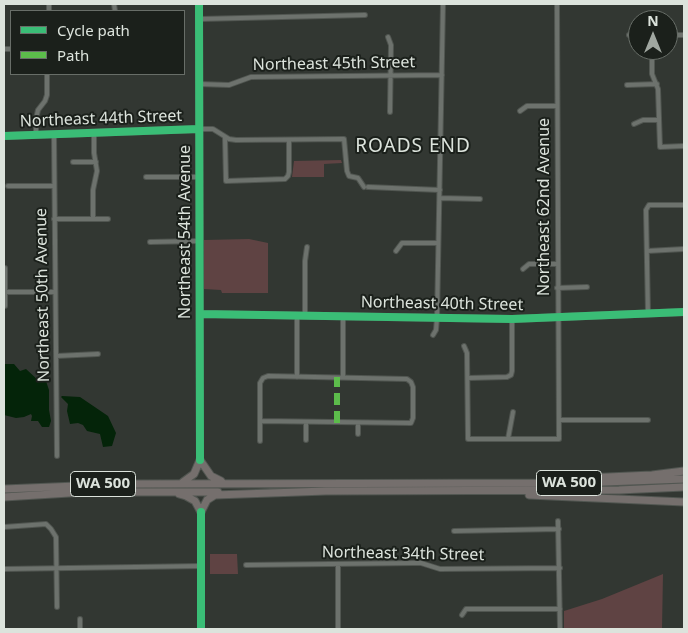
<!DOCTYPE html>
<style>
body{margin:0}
#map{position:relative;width:688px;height:633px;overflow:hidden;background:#323732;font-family:"Noto Sans",sans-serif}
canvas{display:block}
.frame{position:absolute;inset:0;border:5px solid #dce3dc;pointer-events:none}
.legend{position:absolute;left:10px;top:10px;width:175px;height:65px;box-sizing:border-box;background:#1b201b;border:1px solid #686e68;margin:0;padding:6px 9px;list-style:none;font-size:15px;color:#dce3dc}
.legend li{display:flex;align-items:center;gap:10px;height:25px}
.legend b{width:25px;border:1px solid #686e68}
.north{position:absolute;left:628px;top:10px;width:50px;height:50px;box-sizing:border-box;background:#1b201b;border:1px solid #686e68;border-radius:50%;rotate:0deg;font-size:14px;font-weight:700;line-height:20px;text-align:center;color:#dce3dc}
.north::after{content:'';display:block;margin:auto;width:18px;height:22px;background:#a0a7a0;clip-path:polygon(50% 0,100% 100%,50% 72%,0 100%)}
</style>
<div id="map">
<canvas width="688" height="633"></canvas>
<div class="frame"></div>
<ul class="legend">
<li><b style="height:6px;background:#3abd76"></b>Cycle path</li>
<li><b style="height:6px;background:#5cbc4b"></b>Path</li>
</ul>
<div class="north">N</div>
</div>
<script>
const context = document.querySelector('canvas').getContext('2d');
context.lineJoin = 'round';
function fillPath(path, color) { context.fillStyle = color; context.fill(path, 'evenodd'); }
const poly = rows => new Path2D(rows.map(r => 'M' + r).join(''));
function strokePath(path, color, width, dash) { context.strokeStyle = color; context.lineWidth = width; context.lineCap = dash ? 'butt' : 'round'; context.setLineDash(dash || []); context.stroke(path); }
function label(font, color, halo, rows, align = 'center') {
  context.font = font + ' "Noto Sans",sans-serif'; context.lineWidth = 4; context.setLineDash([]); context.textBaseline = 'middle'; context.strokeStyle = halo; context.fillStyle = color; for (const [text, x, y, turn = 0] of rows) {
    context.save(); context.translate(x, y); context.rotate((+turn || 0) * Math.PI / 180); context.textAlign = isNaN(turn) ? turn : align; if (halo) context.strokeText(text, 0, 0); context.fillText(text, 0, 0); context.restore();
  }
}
const green = poly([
 [341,160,342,163,324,164,324,177,292,177,294,161],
 [249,239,268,243,268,293,222,293,221,290,204,289,204,240],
 [210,554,237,554,238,574,210,574],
 [663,574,662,629,564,629,564,611,602,599]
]);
const water = poly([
 [4,364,14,364,20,371,26,369,39,381,41,377,45,378,49,390,49,410,51,421,49,427,42,427,38,421,31,421,32,416,31,414,24,417,16,418,4,415],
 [62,396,80,397,108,416,116,433,112,446,103,447,100,434,87,431,83,425,78,423,70,424,67,411,68,404,61,397]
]);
const minor = poly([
 [114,4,115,11],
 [49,11,49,4],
 [200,19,365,15],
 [629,35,638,35],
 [668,35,684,35],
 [388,37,391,45,390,112],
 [4,49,11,49],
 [652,50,652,74,658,89,660,147,684,146],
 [199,84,229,85,251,77,442,75],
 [627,85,657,84],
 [520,111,527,106,556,106],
 [634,124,643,120,659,120],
 [199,129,213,129,229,139,236,140,344,139,347,171,349,176,358,178,364,187],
 [54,134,57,456],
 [36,135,36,119,38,110,45,101,47,95,47,74],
 [225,137,226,181,285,179,288,176,289,172,289,140],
 [73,162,96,162],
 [146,177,199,177],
 [8,186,54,186],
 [368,187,440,190],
 [440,198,480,199],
 [54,219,108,219],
 [93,219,93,190,97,171,94,153,94,133],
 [150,242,199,241],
 [396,251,402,243,438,243],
 [647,251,684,249],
 [5,268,5,306],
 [523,269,529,264,558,264],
 [557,288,587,287],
 [5,292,55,292],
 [648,314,646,210,649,205,684,205],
 [297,316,297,377],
 [305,316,305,261,307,247],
 [343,317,343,377],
 [433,335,436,330,437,318,443,4],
 [464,346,467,353,468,439,559,439,557,4],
 [56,356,98,354],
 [468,378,507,377,511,375,512,371,512,319],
 [559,420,648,420],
 [358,423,358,434],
 [508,439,513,412],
 [306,440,306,422],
 [260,441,260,383,263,378,268,376,407,379,411,382,413,387,413,418,411,423,260,421],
 [558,521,560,629],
 [4,527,46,524,51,529,56,537,57,607],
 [454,531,559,529],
 [338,564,338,629],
 [246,565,414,563,421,563,440,569,560,568],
 [4,569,201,566],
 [462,615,466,609,560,609],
 [80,619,80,629]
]);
const tertiary = poly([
 [199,4,200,460],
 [4,136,199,129],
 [200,314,512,319,684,312],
 [201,512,201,629]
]);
const motorway = poly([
 [200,460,211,476,221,481],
 [586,478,652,475,684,471],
 [183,482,194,474,200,460],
 [4,489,126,484,577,483,684,479],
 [179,494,186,496,195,501,201,512],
 [529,495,684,502],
 [4,497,86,492,218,492],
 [201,512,207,500,215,495,326,491,619,490,684,487]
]);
const quiet = poly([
 [337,423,337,377]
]);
const cycleway = poly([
 [199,4,200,460],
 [4,136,199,129],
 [200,314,512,319,684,312],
 [201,512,201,629]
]);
const shields = [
 [569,483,65],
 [103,484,65]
];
const shieldNames = [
 ["WA 500",569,483],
 ["WA 500",103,484]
];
const streetNames = [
 ["Northeast 45th Street",334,64,-1],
 ["Northeast 44th Street",101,119,-2],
 ["Northeast 62nd Avenue",544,207,-90],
 ["Northeast 54th Avenue",185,232,-90],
 ["Northeast 50th Avenue",43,295,-91],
 ["Northeast 40th Street",442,304,1],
 ["Northeast 34th Street",403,554,1]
];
const quarterNames = [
 ["ROADS END",413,147]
];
fillPath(green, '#5f4343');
fillPath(water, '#042409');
strokePath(minor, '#515651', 6);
strokePath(tertiary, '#515651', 8);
strokePath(motorway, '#515651', 9);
strokePath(minor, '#6d726d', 4);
strokePath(tertiary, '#6d726d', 5);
strokePath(motorway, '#756f6d', 7);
strokePath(quiet, '#5cbc4b', 6, [12, 6]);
strokePath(cycleway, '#3abd76', 8);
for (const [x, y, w] of shields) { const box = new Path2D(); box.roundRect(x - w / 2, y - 12.5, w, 25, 4); context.fillStyle = '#1b201b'; context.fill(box); strokePath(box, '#dce3dc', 1); }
label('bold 15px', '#dce3dc', null, shieldNames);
label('16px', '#dce3dc', '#1b201b', streetNames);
context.letterSpacing = '1px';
label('19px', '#dce3dc', '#1b201b', quarterNames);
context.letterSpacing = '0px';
</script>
